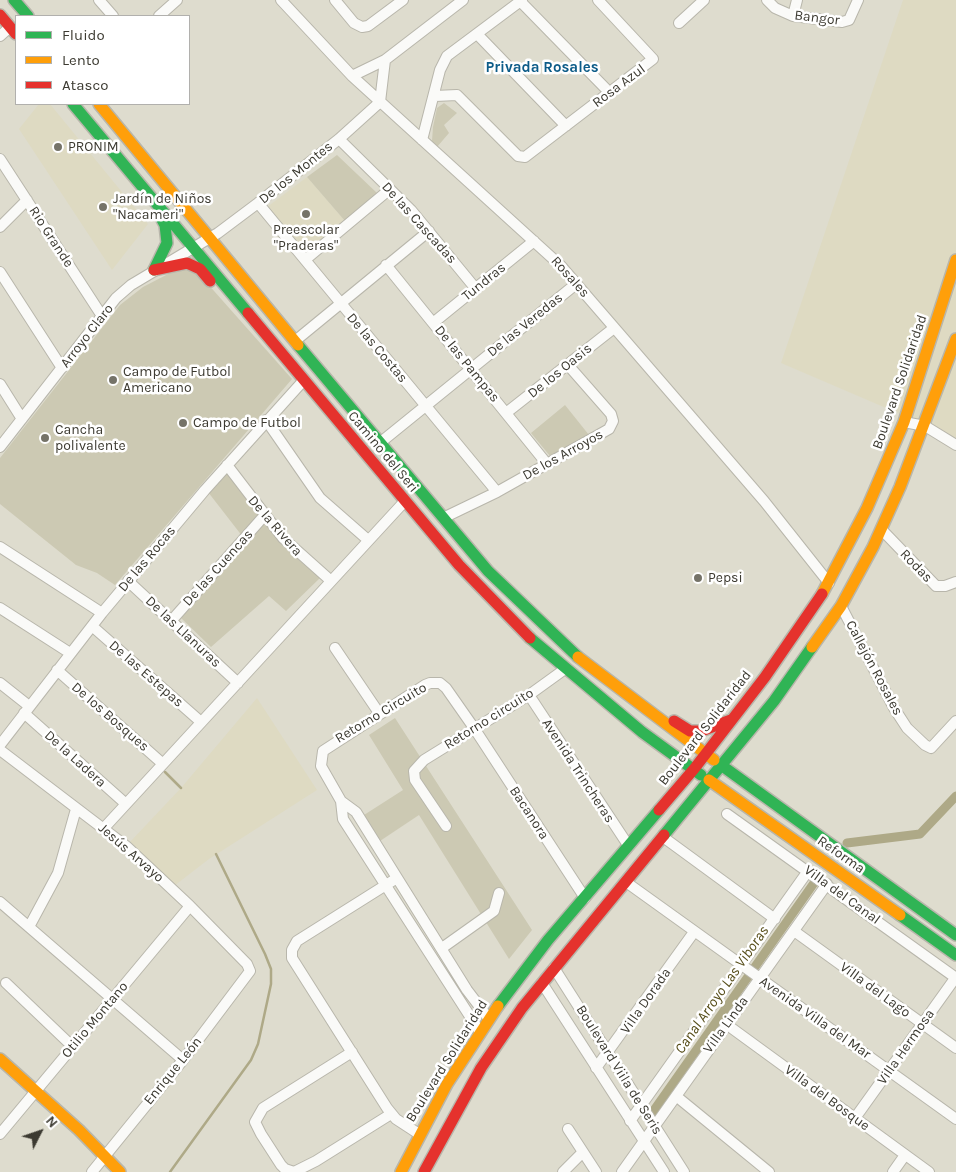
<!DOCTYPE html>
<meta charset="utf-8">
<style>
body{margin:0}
#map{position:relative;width:956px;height:1172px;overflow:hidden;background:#dedcce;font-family:Karla,sans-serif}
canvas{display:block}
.legend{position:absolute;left:15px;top:15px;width:175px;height:90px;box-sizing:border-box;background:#fff;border:1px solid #b1b0ad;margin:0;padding:6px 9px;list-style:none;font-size:15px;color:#3c3a31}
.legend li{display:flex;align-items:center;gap:10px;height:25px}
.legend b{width:25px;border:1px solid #b1b0ad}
.north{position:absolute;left:15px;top:1107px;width:50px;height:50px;-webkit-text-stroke:4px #fff;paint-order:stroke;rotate:49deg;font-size:14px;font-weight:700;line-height:20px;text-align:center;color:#3c3a31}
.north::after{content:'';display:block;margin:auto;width:18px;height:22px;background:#3c3a31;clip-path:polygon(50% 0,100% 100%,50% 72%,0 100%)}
</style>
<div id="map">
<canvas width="956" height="1172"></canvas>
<ul class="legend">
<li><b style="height:6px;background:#30b455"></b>Fluido</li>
<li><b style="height:6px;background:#ff9f0a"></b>Lento</li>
<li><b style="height:6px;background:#e5322d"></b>Atasco</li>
</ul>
<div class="north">N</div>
</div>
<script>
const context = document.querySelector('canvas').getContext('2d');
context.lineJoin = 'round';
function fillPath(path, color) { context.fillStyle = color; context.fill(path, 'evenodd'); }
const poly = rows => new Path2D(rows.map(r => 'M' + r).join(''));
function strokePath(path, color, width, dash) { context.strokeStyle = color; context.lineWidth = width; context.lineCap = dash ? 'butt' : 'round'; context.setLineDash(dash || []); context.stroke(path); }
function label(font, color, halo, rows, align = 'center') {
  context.font = font + ' Karla,sans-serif'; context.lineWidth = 5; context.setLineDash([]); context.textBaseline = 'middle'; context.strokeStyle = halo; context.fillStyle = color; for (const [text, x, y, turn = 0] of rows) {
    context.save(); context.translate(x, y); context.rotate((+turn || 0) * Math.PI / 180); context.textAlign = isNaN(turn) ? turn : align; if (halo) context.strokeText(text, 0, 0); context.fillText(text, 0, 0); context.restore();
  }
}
const built = poly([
 [903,0,956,0,956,438,781,363],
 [39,104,50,104,148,224,112,270,19,129],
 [307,177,345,221,306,253,267,207],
 [257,698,317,790,209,859,174,886,129,843,181,788]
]);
const green = poly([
 [444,103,457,113,444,125,449,133,437,147,432,141,433,127,437,108],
 [337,155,377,193,345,221,307,177],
 [184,269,199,274,292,379,115,585,97,573,76,565,0,504,0,458,120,305,143,287,170,273],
 [565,405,589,435,550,456,531,433],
 [226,470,283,546,320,578,286,611,269,596,211,647,181,618,246,541,208,492],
 [395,718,532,930,509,959,419,815,380,841,364,815,403,790,369,735]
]);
const stream = poly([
 [165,772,181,788],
 [170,1172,251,1060,258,1044,271,984,271,969,265,954,216,854]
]);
const canal = poly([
 [847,843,920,834,956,796],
 [652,1113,814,883]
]);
const street = poly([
 [99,0,113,16],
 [281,0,352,76,561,266,764,501,829,583],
 [335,0,354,23,362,27,368,26,403,0],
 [767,0,775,8,793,16,842,22,849,20,858,0],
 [520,1,609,92],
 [159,16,177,0],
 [793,16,797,0],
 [679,23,704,0],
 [477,34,566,126],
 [0,36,10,27],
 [352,76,385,60,463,0],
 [435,96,457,95,518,156,525,157,653,59,598,0],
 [339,139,411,210,476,289],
 [422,140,440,70,447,56,522,0],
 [0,159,102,316],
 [258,203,497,492],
 [0,227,27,200],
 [305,260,390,189],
 [386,265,547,464],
 [0,272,62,368],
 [433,323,534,241],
 [295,341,429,231],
 [0,384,22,419],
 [506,413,614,328],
 [266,420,320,498,368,540],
 [904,422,925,426,956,445],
 [381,442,576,284],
 [0,447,116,298,131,285,218,233,258,203,339,139,380,102,385,60],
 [227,465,283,538,330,580],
 [443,518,497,492,609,429,613,421,611,414,568,365],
 [882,530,936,586,945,586,956,582],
 [0,547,102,613],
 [128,581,238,683],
 [841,606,894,708,907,728,925,745,931,748,956,721],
 [0,608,70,653],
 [172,620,264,516],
 [92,626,201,722],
 [335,648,379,713],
 [57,670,163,764],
 [0,683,29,706],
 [529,695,628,845],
 [24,713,126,804],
 [0,745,102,613,205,490,304,380],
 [0,750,126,846,190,906,247,964,250,971,183,1060,92,1172],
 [341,801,356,812,467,990,489,1019],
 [727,814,956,978],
 [446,826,415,780,414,771,424,760,529,695,565,669],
 [104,828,405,501],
 [663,837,775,919],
 [397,878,297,941,292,950,292,958,387,1108,396,1119,419,1134],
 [626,882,956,1119],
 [0,902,183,1060],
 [29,927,58,873,76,809],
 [794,931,956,1048],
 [442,948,494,911,499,893],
 [554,968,684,1172],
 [6,983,73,1047],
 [542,983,664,1172],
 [726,1024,929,1172],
 [480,1032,343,819,341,801,321,766,323,751,425,685,430,683,440,683,446,688,474,728,585,898],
 [352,1052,263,1108,255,1122,261,1134,281,1165,285,1169,294,1172,316,1161,391,1114],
 [596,1068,694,932],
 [676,1096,769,1172],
 [855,1118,956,977],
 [630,1121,808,871],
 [568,1129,596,1172],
 [0,1134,190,906],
 [563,1172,583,1152],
 [622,1172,827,884],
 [893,1172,905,1155]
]);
const fast = poly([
 [14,0,28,16],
 [73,104,248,313],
 [154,270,167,243,165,225,159,214],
 [298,345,488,571,578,657],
 [530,638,642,732,701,775],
 [721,765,956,935],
 [664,835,774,701,812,647],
 [900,915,956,955],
 [498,1006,548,940,659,810]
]);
const slow = poly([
 [99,104,298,345],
 [822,594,867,508,904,422,956,260],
 [812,647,841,606,873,547,900,487,956,339],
 [578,657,714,760],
 [709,780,900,915],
 [0,1059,79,1130,120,1172],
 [401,1172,447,1084,498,1006]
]);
const jam = poly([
 [0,15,16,34],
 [154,270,187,263,200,269,210,281],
 [248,313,459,565,530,638],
 [674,721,690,731,701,731,731,720],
 [659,810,694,769,765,677,822,594],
 [424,1172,481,1068,522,1008,664,835]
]);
const markers = [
 [58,147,5,"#757368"],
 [103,207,5,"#757368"],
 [306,214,5,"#757368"],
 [113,380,5,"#757368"],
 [183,423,5,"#757368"],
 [45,438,5,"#757368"],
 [698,578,5,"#757368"]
];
const streetNames = [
 ["Bangor",817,18,7],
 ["Rosa Azul",619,86,-37],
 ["De los Montes",296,173,-39],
 ["De las Cascadas",419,223,48],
 ["Rio Grande",51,237,57],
 ["Rosales",570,277,48],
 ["Tundras",484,282,-39],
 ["De las Veredas",525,325,-39],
 ["Arroyo Claro",87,336,-52],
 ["De las Costas",377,348,50],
 ["De las Pampas",467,364,51],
 ["De los Oasis",560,371,-39],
 ["Boulevard Solidaridad",900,382,-71],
 ["Camino del Seri",383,452,50],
 ["De los Arroyos",563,455,-29],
 ["De la Rivera",275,526,49],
 ["De las Rocas",147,559,-50],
 ["Rodas",916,566,46],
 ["De las Cuencas",218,568,-48],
 ["De las Llanuras",183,632,43],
 ["Callejón Rosales",874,668,62],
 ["De las Estepas",146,674,41],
 ["Retorno Circuito",381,713,-31],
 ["De los Bosques",110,717,41],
 ["Retorno circuito",489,719,-32],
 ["Boulevard Solidaridad",705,728,-52],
 ["De la Ladera",75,759,42],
 ["Avenida Trincheras",578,771,57],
 ["Bacanora",529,813,57],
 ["Jesús Arvayo",131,853,41],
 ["Reforma",841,855,35],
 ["Villa del Canal",842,895,36],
 ["Villa del Lago",875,990,36],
 ["Villa Dorada",646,1001,-55],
 ["Avenida Villa del Mar",815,1018,35],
 ["Otilio Montano",95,1020,-50],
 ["Villa Linda",726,1025,-54],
 ["Villa Hermosa",906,1047,-55],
 ["Boulevard Solidaridad",447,1061,-58],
 ["Boulevard Viila de Seris",619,1070,58],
 ["Enrique León",173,1071,-51],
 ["Villa del Bosque",827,1098,36]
];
const poiNames = [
 ["PRONIM",68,147],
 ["Jardín de Niños",113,199],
 ["\"Nacameri\"",113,215],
 ["Preescolar",306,230,"center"],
 ["\"Praderas\"",306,246,"center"],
 ["Campo de Futbol",123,372],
 ["Americano",123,388],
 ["Campo de Futbol",193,423],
 ["Cancha",55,430],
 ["polivalente",55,446],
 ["Pepsi",708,578]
];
const neighbourhoodNames = [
 ["Privada Rosales",542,68]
];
const waterNames = [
 ["Canal Arroyo Las Viboras",722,990,-55]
];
fillPath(built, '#dedac2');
fillPath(green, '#ccc9b3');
strokePath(stream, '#aea987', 2.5);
strokePath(canal, '#aea987', 9);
strokePath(street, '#b8b6ab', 12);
strokePath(fast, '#b8b6ab', 14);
strokePath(slow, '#b8b6ab', 14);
strokePath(jam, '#b8b6ab', 14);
strokePath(street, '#fafaf8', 10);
strokePath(fast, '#30b455', 11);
strokePath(slow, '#ff9f0a', 11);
strokePath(jam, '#e5322d', 11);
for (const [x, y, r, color] of markers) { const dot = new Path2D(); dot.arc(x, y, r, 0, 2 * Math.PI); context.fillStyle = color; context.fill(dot); strokePath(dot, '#fff', 2); }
label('14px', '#3c3a31', '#fff', streetNames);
label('14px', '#3c3a31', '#fff', poiNames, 'left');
label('bold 15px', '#0d5c88', '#fff', neighbourhoodNames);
label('italic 15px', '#574e1a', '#fff', waterNames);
</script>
